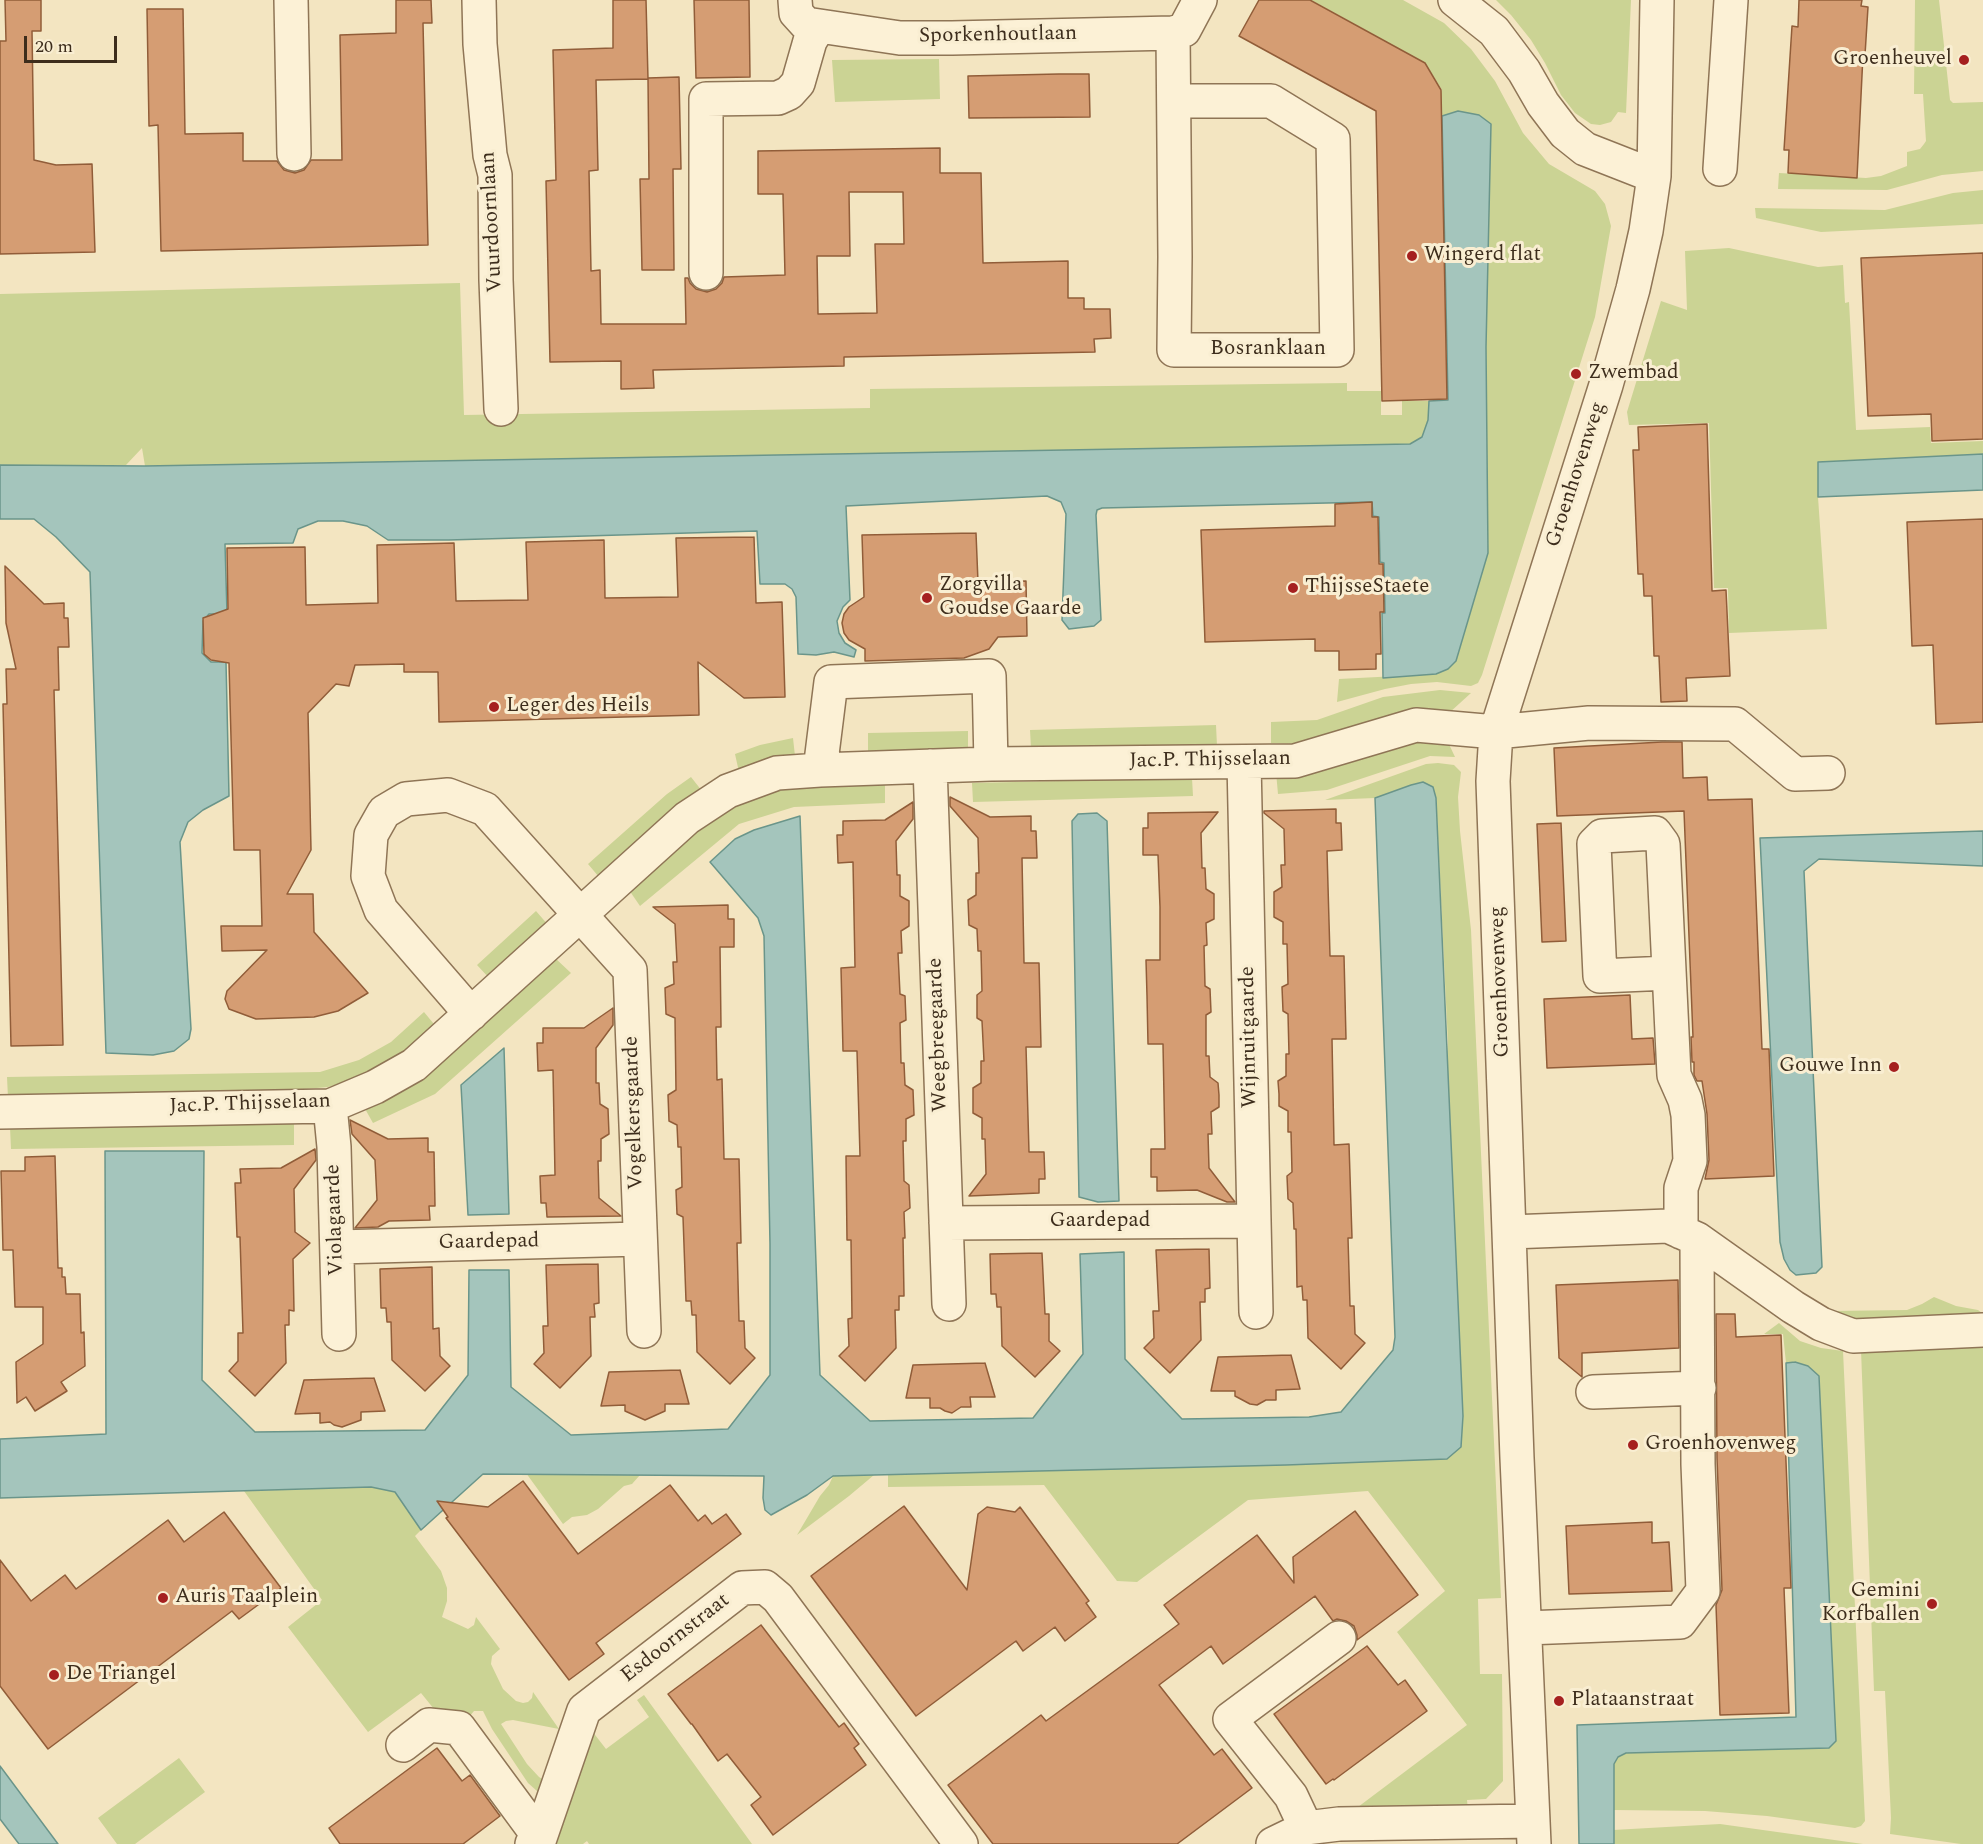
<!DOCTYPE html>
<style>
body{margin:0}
#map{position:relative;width:1983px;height:1844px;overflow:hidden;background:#f3e5c1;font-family:Spectral,serif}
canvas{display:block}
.scale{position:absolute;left:24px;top:36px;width:93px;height:27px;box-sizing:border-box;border:3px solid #3d2d1c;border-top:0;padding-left:8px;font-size:18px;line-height:21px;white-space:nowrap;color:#3d2d1c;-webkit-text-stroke:4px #f9eed2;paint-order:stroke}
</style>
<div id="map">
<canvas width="1983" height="1844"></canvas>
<div class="scale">20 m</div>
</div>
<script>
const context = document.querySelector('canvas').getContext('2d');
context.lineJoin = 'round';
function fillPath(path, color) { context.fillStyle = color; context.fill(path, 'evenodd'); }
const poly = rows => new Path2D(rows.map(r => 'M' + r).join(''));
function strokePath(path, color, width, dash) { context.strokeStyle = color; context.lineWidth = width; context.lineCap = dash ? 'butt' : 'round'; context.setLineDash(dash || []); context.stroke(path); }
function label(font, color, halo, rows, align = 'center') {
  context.font = font + ' Spectral,serif'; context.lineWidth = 6; context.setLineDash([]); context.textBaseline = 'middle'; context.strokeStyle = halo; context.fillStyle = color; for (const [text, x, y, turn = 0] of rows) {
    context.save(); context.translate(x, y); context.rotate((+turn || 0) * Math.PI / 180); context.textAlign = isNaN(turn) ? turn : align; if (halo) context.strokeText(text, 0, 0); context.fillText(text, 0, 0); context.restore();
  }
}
const green = poly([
 [1311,0,1403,0,1444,23,1471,49,1495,81,1523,133,1549,164,1595,191,1605,204,1611,226,1595,317,1482,675,1478,683,1471,686,1437,682,1411,684,1385,689,1337,702,1339,679,1436,674,1488,553,1486,347,1458,111,1442,116,1442,110,1434,110,1434,105,1442,90,1425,63,1408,63,1407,53],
 [1496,0,1631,0,1626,113,1618,112,1611,122,1600,125,1591,124,1575,113,1561,95,1545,63,1531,40,1511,15],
 [1915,0,1939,0,1950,100,1953,103,1983,102,1983,171,1942,175,1887,190,1778,189,1779,173,1866,178,1881,176,1907,166,1907,152,1920,149,1924,144,1926,141,1923,94,1914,94],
 [939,59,940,99,835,102,832,60],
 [1983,190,1983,224,1821,232,1756,218,1755,208,1885,210,1953,193],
 [1729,248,1818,267,1843,265,1845,303,1849,302,1856,430,1930,427,1931,443,1983,441,1983,454,1818,462,1818,497,1827,629,1729,633,1728,588,1714,588,1709,423,1629,425,1627,412,1661,301,1687,310,1685,251],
 [460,283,464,415,870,408,870,389,1347,383,1347,391,1381,391,1381,415,1402,415,1402,401,1429,401,1428,421,1422,437,1410,444,145,466,142,448,126,465,0,465,0,294],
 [1440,690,1471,693,1449,713,1305,744,1271,743,1271,722,1317,720,1383,697],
 [1216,725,1217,746,1031,748,1030,730],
 [968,731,968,752,868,754,868,733],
 [793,738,795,756,739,772,735,754,760,745],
 [1447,740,1455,757,1430,756,1327,790,1278,794,1276,772,1403,742],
 [1438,763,1454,765,1461,772,1458,797,1460,831,1471,930,1501,1598,1478,1599,1480,1674,1502,1674,1503,1781,1486,1799,1467,1800,1468,1810,1350,1813,1467,1725,1397,1632,1445,1591,1368,1491,1248,1500,1137,1582,1117,1581,1044,1485,888,1487,888,1474,1410,1461,1448,1043,1436,798,1433,787,1411,785,1375,798,1325,800,1426,764],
 [691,777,702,791,599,877,588,864,667,794],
 [1192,778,1193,796,973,802,972,783],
 [885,784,885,803,794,807,739,824,640,906,629,890,723,810,783,788],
 [536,911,549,926,490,979,477,965],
 [555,958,571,973,435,1094,373,1123,364,1107],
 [424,1012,438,1029,402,1059,367,1075,328,1087,271,1092,8,1098,7,1077,320,1072,359,1060,391,1042],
 [294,1122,294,1145,11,1149,10,1127],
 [1934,1297,1956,1306,1978,1310,1982,1313,1983,1319,1826,1324,1832,1311,1907,1310,1922,1304],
 [1779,1323,1800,1341,1821,1348,1843,1351,1865,1821,1861,1826,1855,1828,1767,1816,1705,1811,1613,1810,1614,1764,1617,1757,1626,1753,1829,1748,1795,1362,1786,1363,1783,1334,1764,1334],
 [1983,1341,1983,1844,1961,1844,1890,1834,1891,1818,1885,1691,1874,1691,1861,1350],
 [526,1473,640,1475,632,1484,624,1486,598,1509,587,1515,572,1517,563,1524],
 [874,1475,849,1496,797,1535,820,1496,829,1485,833,1476],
 [371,1487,395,1492,421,1530,415,1536,441,1571,447,1588,447,1601,442,1617,468,1629,474,1625,476,1617,500,1649,492,1656,491,1664,503,1689,516,1701,523,1703,528,1702,532,1698,533,1692,559,1729,513,1720,506,1721,501,1724,527,1764,539,1777,547,1782,544,1794,537,1791,528,1783,492,1729,483,1711,474,1711,469,1717,460,1713,434,1709,421,1693,368,1732,288,1627,322,1600,244,1491],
 [644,1695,752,1844,589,1844,587,1841,583,1844,556,1844,551,1838,592,1731,606,1749,649,1717,637,1700],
 [179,1758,205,1792,135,1844,117,1844,98,1818],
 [1720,1824,1863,1844,1614,1844,1613,1830]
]);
const water = poly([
 [1458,111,1479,115,1491,124,1486,347,1488,553,1456,661,1448,669,1436,674,1383,678,1382,613,1385,613,1384,563,1380,562,1379,517,1373,516,1372,502,1102,508,1097,510,1096,515,1101,620,1094,626,1069,629,1062,620,1066,514,1061,502,1047,496,846,506,850,600,843,607,837,621,839,633,845,643,856,650,854,657,834,652,816,655,798,654,796,597,792,589,785,584,760,584,757,531,449,540,388,540,367,526,343,521,318,521,298,529,293,543,225,544,227,614,209,614,203,621,202,653,211,662,226,662,229,796,203,810,188,822,180,842,191,1029,189,1039,174,1051,153,1055,106,1053,90,572,56,537,34,519,0,519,0,465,145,466,1410,444,1422,437,1428,420,1429,401,1448,400,1442,116,1458,111],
 [1983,454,1983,490,1818,497,1818,462,1983,454],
 [1423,782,1433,787,1436,798,1463,1416,1461,1447,1447,1459,1286,1465,833,1476,807,1495,771,1515,765,1510,763,1498,764,1476,483,1474,421,1530,395,1492,371,1487,0,1498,0,1439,106,1434,105,1151,204,1151,202,1380,255,1432,425,1430,468,1375,469,1270,509,1270,511,1387,571,1435,728,1429,770,1375,770,1244,764,936,758,918,710,862,735,839,754,830,800,816,820,1375,870,1421,1033,1418,1083,1354,1080,1254,1124,1252,1125,1359,1182,1419,1309,1417,1341,1412,1393,1350,1395,1337,1375,798,1411,785,1423,782],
 [1097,813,1107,821,1119,1201,1098,1202,1079,1197,1072,821,1078,814,1097,813],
 [1983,831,1983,866,1819,859,1804,871,1822,1267,1816,1273,1796,1275,1790,1270,1784,1259,1780,1242,1760,838,1983,831],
 [504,1048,509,1214,468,1215,461,1085,504,1048],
 [1795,1362,1808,1366,1819,1376,1836,1741,1829,1748,1626,1753,1618,1757,1614,1764,1614,1844,1579,1844,1577,1725,1796,1717,1786,1363,1795,1362],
 [0,1766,58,1844,19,1844,0,1819,0,1766]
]);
const building = poly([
 [5,0,41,0,41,31,32,31,34,160,56,165,92,164,95,252,0,254,0,41,6,41,5,0],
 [396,0,431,0,432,23,423,23,428,245,161,251,158,125,149,126,147,9,183,9,185,134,243,133,243,161,277,161,284,170,295,173,304,170,311,160,342,160,340,35,396,33,396,0],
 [613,0,646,0,648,79,596,80,598,170,589,171,591,271,600,270,601,324,686,324,685,278,688,278,690,283,696,289,707,292,716,289,722,283,724,277,785,275,783,194,758,194,758,151,940,148,940,173,981,173,983,263,1068,261,1068,298,1084,298,1084,309,1110,309,1111,338,1094,339,1095,352,844,357,844,366,653,370,654,388,621,389,621,361,550,362,546,181,556,180,553,50,613,48,613,0],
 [849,192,903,192,904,244,875,244,877,313,818,314,817,256,850,256,849,192],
 [694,0,749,0,750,77,696,78,694,0],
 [1259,0,1310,0,1425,63,1441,90,1447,399,1382,401,1376,111,1239,36,1259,0],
 [1799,0,1862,0,1861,6,1868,7,1865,55,1863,55,1857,178,1788,173,1789,150,1784,150,1792,26,1798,27,1799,0],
 [1059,74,1089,74,1090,117,969,118,968,76,1059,74],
 [679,77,681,169,673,169,674,270,642,270,640,179,649,179,648,78,679,77],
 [1983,253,1983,439,1932,441,1931,414,1868,416,1861,258,1983,253],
 [1707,424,1712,591,1726,590,1730,676,1686,678,1687,701,1661,702,1659,656,1654,656,1652,596,1644,596,1643,574,1638,574,1633,450,1639,450,1638,427,1707,424],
 [1372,502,1372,517,1378,517,1379,564,1383,564,1384,612,1380,612,1381,654,1376,654,1376,669,1339,670,1339,651,1315,651,1315,639,1205,642,1201,530,1335,526,1335,504,1372,502],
 [1983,519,1983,722,1936,724,1933,645,1912,646,1907,522,1983,519],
 [976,533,978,582,1026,581,1027,636,998,637,989,649,964,658,865,661,865,649,849,640,844,633,842,623,844,614,849,607,864,597,862,535,976,533],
 [754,537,756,603,782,602,785,697,744,698,698,662,699,715,439,722,438,672,404,672,404,664,355,665,349,686,336,684,308,713,311,850,287,894,313,894,314,932,368,993,338,1011,314,1017,256,1019,229,1009,225,999,227,991,267,950,222,951,221,926,262,926,260,850,234,850,229,663,211,660,204,654,203,618,228,609,227,548,305,547,306,605,378,603,377,545,454,543,456,601,528,600,526,542,604,540,605,598,678,597,676,538,754,537],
 [5,566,44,604,64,603,64,618,68,618,69,647,58,647,59,690,54,690,63,1045,11,1046,3,704,7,704,6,669,16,669,6,623,5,566],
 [1662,742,1682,742,1683,778,1707,777,1708,800,1752,799,1762,1049,1769,1049,1774,1176,1705,1179,1709,1160,1707,1114,1702,1081,1697,1081,1694,1075,1694,1062,1692,1062,1691,1037,1693,1037,1684,811,1557,816,1554,748,1662,742],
 [950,797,990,817,1031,816,1031,831,1036,831,1037,858,1022,858,1024,963,1039,963,1041,1047,1026,1047,1029,1152,1044,1152,1045,1179,1039,1179,1039,1193,969,1196,986,1174,985,1139,982,1139,982,1118,973,1113,973,1088,981,1083,981,1061,984,1061,982,1021,977,1018,977,995,982,991,981,951,978,951,977,929,969,925,968,900,976,895,976,873,979,873,978,838,950,806,950,797],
 [913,802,913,819,896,841,897,875,900,875,900,896,909,901,909,926,901,931,902,953,898,953,900,994,905,996,906,1020,900,1023,901,1063,904,1063,905,1085,913,1090,914,1115,906,1119,906,1141,903,1141,904,1181,909,1185,910,1208,904,1212,905,1238,903,1238,904,1296,899,1296,899,1310,895,1310,896,1348,865,1381,839,1356,849,1346,848,1319,852,1318,851,1240,847,1240,846,1156,860,1156,857,1051,843,1051,841,968,855,967,853,862,838,863,837,835,843,835,843,821,885,820,913,802],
 [1336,809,1336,823,1341,823,1342,850,1327,851,1330,956,1344,956,1346,1039,1332,1039,1334,1145,1349,1144,1352,1238,1348,1238,1350,1306,1354,1306,1355,1334,1365,1343,1341,1369,1308,1338,1307,1300,1303,1300,1302,1286,1297,1287,1296,1229,1294,1229,1293,1203,1288,1199,1287,1176,1292,1172,1291,1132,1288,1132,1288,1111,1279,1106,1279,1094,1278,1081,1286,1076,1286,1054,1289,1054,1288,1014,1283,1011,1282,987,1288,984,1287,944,1283,944,1283,922,1274,917,1274,892,1282,887,1281,865,1285,865,1284,829,1264,813,1264,811,1336,809],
 [1218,812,1201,833,1202,868,1205,868,1206,889,1214,894,1214,919,1206,923,1207,945,1204,946,1205,986,1210,989,1211,1012,1206,1015,1206,1056,1209,1056,1210,1077,1218,1083,1219,1095,1219,1107,1211,1112,1212,1134,1208,1134,1209,1168,1235,1202,1227,1202,1197,1190,1157,1191,1157,1177,1151,1177,1151,1149,1165,1149,1163,1044,1148,1044,1147,996,1146,960,1160,960,1160,907,1158,855,1143,855,1143,828,1148,828,1148,813,1218,812],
 [1561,823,1566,941,1542,942,1537,824,1561,823],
 [728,905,728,919,734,919,734,947,720,947,721,1027,716,1027,717,1080,722,1079,724,1159,739,1159,741,1243,737,1243,739,1321,744,1321,745,1348,755,1358,730,1384,697,1352,696,1315,692,1315,691,1301,686,1301,683,1217,677,1214,676,1190,682,1187,681,1147,678,1147,677,1125,669,1121,668,1095,676,1090,675,1018,666,1014,665,988,674,984,673,962,677,962,675,924,653,907,728,905],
 [1630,995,1632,1039,1653,1038,1655,1064,1547,1068,1544,999,1630,995],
 [613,1008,613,1025,596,1048,596,1083,599,1083,600,1104,608,1109,609,1134,601,1139,601,1161,598,1161,599,1198,621,1216,547,1217,546,1203,541,1203,540,1176,555,1175,553,1070,538,1071,537,1043,543,1043,543,1028,584,1028,613,1008],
 [350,1120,388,1139,428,1138,428,1152,434,1152,435,1206,429,1206,430,1220,389,1221,378,1227,355,1228,377,1200,375,1160,352,1134,350,1120],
 [315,1149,316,1160,294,1189,295,1232,310,1243,293,1259,294,1311,289,1310,289,1325,285,1325,286,1363,255,1396,229,1371,238,1361,238,1333,243,1333,240,1237,237,1237,235,1183,241,1183,240,1169,281,1168,315,1149],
 [55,1156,58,1268,62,1268,62,1277,65,1277,66,1294,80,1294,81,1333,84,1332,85,1366,61,1382,67,1391,35,1411,26,1397,17,1403,16,1362,43,1344,43,1307,15,1307,13,1250,3,1250,1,1171,25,1171,25,1157,55,1156],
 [1209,1249,1210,1288,1205,1289,1205,1302,1200,1302,1201,1340,1170,1373,1144,1348,1154,1338,1153,1311,1159,1311,1156,1250,1209,1249],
 [1042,1253,1045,1314,1049,1314,1049,1341,1060,1351,1035,1377,1002,1346,1001,1307,997,1307,996,1294,991,1294,990,1254,1042,1253],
 [598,1264,599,1303,594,1304,595,1317,590,1317,591,1356,560,1388,534,1364,544,1353,543,1326,548,1326,546,1265,598,1264],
 [432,1267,433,1329,439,1328,440,1356,450,1366,425,1391,392,1360,391,1322,387,1322,386,1308,381,1308,380,1269,432,1267],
 [1678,1280,1679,1348,1582,1353,1582,1377,1559,1358,1556,1285,1678,1280],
 [1716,1314,1735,1314,1736,1337,1781,1335,1791,1588,1784,1588,1789,1713,1720,1715,1716,1605,1722,1590,1717,1458,1716,1314],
 [1291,1355,1300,1389,1276,1390,1276,1400,1266,1400,1257,1405,1250,1404,1235,1396,1235,1391,1211,1391,1218,1357,1291,1355],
 [985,1363,995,1397,970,1397,971,1407,961,1407,952,1413,945,1411,940,1408,930,1408,930,1398,906,1398,913,1365,985,1363],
 [680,1370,689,1404,665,1404,665,1411,645,1420,625,1411,625,1405,601,1406,609,1372,680,1370],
 [374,1378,385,1411,361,1412,361,1420,342,1427,334,1425,330,1422,320,1423,320,1413,295,1414,304,1380,374,1378],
 [523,1481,578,1554,670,1485,698,1521,705,1515,712,1524,726,1514,741,1534,596,1643,604,1654,569,1680,446,1518,448,1517,437,1501,488,1507,523,1481],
 [904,1506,967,1590,978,1514,987,1507,1015,1512,1020,1507,1089,1601,1086,1603,1096,1617,1065,1641,1055,1627,1023,1651,1016,1641,916,1716,811,1576,904,1506],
 [1355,1511,1418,1595,1357,1640,1357,1635,1354,1626,1346,1621,1337,1619,1333,1621,1315,1596,1223,1664,1211,1646,1159,1685,1214,1755,1222,1749,1252,1788,1177,1844,993,1844,948,1785,1041,1715,1046,1721,1179,1624,1164,1605,1257,1535,1294,1583,1293,1557,1355,1511],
 [224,1512,281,1588,239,1619,232,1611,48,1749,0,1686,0,1560,31,1601,65,1575,76,1589,168,1520,184,1542,224,1512],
 [1652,1522,1652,1543,1669,1542,1672,1591,1569,1594,1566,1526,1652,1522],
 [761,1625,839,1727,844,1723,859,1744,854,1748,866,1765,773,1835,751,1805,761,1797,727,1754,718,1761,692,1724,691,1724,668,1694,761,1625],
 [1367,1646,1398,1685,1405,1680,1427,1711,1334,1780,1333,1779,1326,1784,1274,1714,1367,1646],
 [437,1748,462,1781,470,1775,500,1816,463,1844,340,1844,329,1828,437,1748]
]);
const minor = poly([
 [291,0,294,154],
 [479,0,480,44,490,155,495,175,496,280,501,409],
 [795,0,796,13,806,24,900,38,952,38,1173,33,1184,30,1200,0],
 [1455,0,1494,31,1524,71,1543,104,1565,133,1585,149,1654,176],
 [1173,33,1175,257,1174,350,1337,350,1333,139,1271,101,1174,101],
 [1720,169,1731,0],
 [706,273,706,99,778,98,789,93,798,83,810,41,819,26],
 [1244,762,1256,1312],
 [930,766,949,1304],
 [820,770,831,682,989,676,991,764],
 [1669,973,1600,976,1594,844,1602,836,1655,833,1663,844,1674,1075,1685,1100,1688,1115,1690,1161,1681,1188,1681,1232],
 [471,1014,381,910,368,876,371,835,384,812,406,799,448,795,485,809,630,970,644,1331],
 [330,1106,334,1147,339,1334],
 [0,1112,330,1106,375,1087,414,1065,687,818,728,791,777,773,820,770,991,764,1295,761,1416,725,1496,732,1589,723,1735,724,1795,774,1828,773],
 [946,1223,1254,1221],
 [1510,1232,1668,1226,1697,1239,1793,1307,1821,1324,1853,1336,1983,1330],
 [338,1247,640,1239],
 [1593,1392,1699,1388],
 [1526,1628,1680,1622,1703,1591,1698,1464,1697,1239],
 [403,1745,429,1725,459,1728,540,1838],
 [1306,1828,1291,1796,1230,1719,1339,1638],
 [532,1844,540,1838,584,1710,742,1588,765,1587,778,1598,961,1844],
 [1273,1844,1306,1828,1339,1824,1533,1821],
 [1534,1844,1517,1458,1493,781,1496,732,1606,385,1633,289,1646,231,1654,176,1657,0]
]);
const markers = [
 [1964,60,6,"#a5201f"],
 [1412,256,6,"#a5201f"],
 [1576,374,6,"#a5201f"],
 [1293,588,6,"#a5201f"],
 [927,598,6,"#a5201f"],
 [494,707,6,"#a5201f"],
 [1894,1067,6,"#a5201f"],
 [1633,1445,6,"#a5201f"],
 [163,1598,6,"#a5201f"],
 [1932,1604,6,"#a5201f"],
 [54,1675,6,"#a5201f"],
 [1559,1701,6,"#a5201f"]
];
const streetNames = [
 ["Sporkenhoutlaan",998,36,-1],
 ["Vuurdoornlaan",493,222,-93],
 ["Bosranklaan",1268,350],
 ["Groenhovenweg",1577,475,-72],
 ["Jac.P. Thijsselaan",1210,761,-1],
 ["Groenhovenweg",1501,982,-92],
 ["Weegbreegaarde",939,1035,-92],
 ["Wijnruitgaarde",1250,1037,-91],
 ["Jac.P. Thijsselaan",250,1105,-2],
 ["Vogelkersgaarde",635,1113,-92],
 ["Violagaarde",336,1220,-92],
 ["Gaardepad",1100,1222],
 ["Gaardepad",489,1243,-1],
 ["Esdoornstraat",676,1639,-38]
];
const poiNames = [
 ["Groenheuvel",1952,60,"right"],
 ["Wingerd flat",1424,256],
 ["Zwembad",1588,374],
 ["Zorgvilla",939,586],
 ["Goudse Gaarde",939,610],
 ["ThijsseStaete",1305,588],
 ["Leger des Heils",506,707],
 ["Gouwe Inn",1882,1067,"right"],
 ["Groenhovenweg",1645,1445],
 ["Gemini",1920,1592,"right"],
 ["Korfballen",1920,1616,"right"],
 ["Auris Taalplein",175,1598],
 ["De Triangel",66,1675],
 ["Plataanstraat",1571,1701]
];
fillPath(green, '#cbd394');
fillPath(water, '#a4c5bc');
strokePath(water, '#6a958a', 1.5);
fillPath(building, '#d59d73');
strokePath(building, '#915d39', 1.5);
strokePath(minor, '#8f7556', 36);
strokePath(minor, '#fcf1d6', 33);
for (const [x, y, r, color] of markers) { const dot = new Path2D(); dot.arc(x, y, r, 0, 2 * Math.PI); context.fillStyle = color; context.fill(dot); strokePath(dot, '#f9eed2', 2); }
label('21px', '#3d2d1c', '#f9eed2', streetNames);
label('21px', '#3d2d1c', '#f9eed2', poiNames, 'left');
</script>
